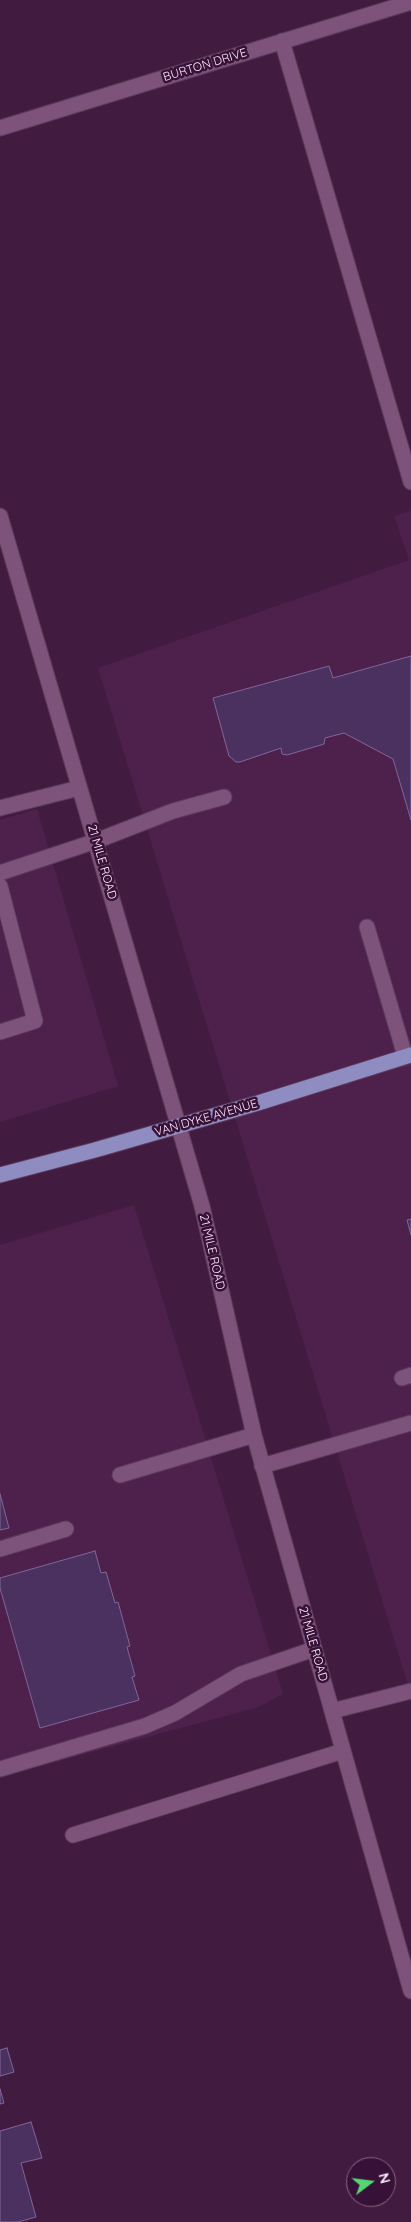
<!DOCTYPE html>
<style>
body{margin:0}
#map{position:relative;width:411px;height:2222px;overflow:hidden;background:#421b41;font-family:Quicksand,sans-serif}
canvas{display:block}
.north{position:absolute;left:346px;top:2157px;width:50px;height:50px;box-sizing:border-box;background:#371137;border:1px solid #876886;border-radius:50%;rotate:75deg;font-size:14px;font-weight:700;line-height:20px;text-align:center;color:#feeafc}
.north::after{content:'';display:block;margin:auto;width:18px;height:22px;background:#54d672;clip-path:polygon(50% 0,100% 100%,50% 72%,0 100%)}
</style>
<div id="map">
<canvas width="411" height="2222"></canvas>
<div class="north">N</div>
</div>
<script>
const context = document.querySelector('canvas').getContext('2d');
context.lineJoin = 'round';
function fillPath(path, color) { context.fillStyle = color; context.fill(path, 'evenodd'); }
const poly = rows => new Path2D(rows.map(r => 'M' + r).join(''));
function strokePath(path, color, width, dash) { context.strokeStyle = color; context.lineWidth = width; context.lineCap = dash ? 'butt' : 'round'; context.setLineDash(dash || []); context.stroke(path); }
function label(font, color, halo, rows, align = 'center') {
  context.font = font + ' Quicksand,sans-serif'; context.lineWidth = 5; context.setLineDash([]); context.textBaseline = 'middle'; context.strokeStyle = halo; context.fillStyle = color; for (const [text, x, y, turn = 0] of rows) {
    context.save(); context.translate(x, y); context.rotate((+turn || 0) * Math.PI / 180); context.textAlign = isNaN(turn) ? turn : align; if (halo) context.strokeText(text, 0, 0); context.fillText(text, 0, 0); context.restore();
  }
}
const built = poly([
 [411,511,411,1695,98,668,409,560,394,516],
 [37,809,118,1086,0,1122,0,820],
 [134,1205,283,1694,258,1707,0,1777,0,1245]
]);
const building = poly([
 [411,656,411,820,393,759,344,733,325,738,324,744,287,755,282,754,281,748,240,762,236,762,229,756,213,698,329,666,333,678,411,656],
 [411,1219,411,1235,407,1220,411,1219],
 [0,1494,9,1528,0,1530,0,1494],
 [95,1551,101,1573,106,1572,115,1603,118,1602,130,1646,127,1647,135,1676,132,1677,139,1700,40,1728,0,1588,0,1578,95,1551],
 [7,2048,14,2072,0,2076,0,2050,7,2048],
 [0,2089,4,2103,0,2104,0,2089],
 [31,2122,42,2158,21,2163,36,2217,18,2222,0,2222,0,2131,31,2122]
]);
const minor = poly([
 [282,41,411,482],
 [0,128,411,2],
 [0,516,202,1206,254,1435,411,1991],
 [0,808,79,788],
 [0,873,96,841,173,811,224,797],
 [0,886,35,1021,0,1032],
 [367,927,405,1056],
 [402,1378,411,1375],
 [262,1466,411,1423],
 [120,1475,254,1435],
 [0,1549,66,1529],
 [332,1711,411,1691],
 [0,1769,145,1726,175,1713,241,1674,314,1649],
 [73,1835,343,1751]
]);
const major = poly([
 [0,1175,95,1150,258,1103,411,1055]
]);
const streetNames = [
 ["BURTON DRIVE",205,65,-17],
 ["21 MILE ROAD",102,862,74],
 ["VAN DYKE AVENUE",206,1118,-16],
 ["21 MILE ROAD",212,1252,77],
 ["21 MILE ROAD",313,1644,74]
];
fillPath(built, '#4e214d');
fillPath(building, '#4b315f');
strokePath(building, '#816699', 1);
strokePath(minor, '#5b3a5a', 17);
strokePath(major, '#5b3a5a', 17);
strokePath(minor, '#7d527b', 15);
strokePath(major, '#8f8cc2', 15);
label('12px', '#feeafc', '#371137', streetNames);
</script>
